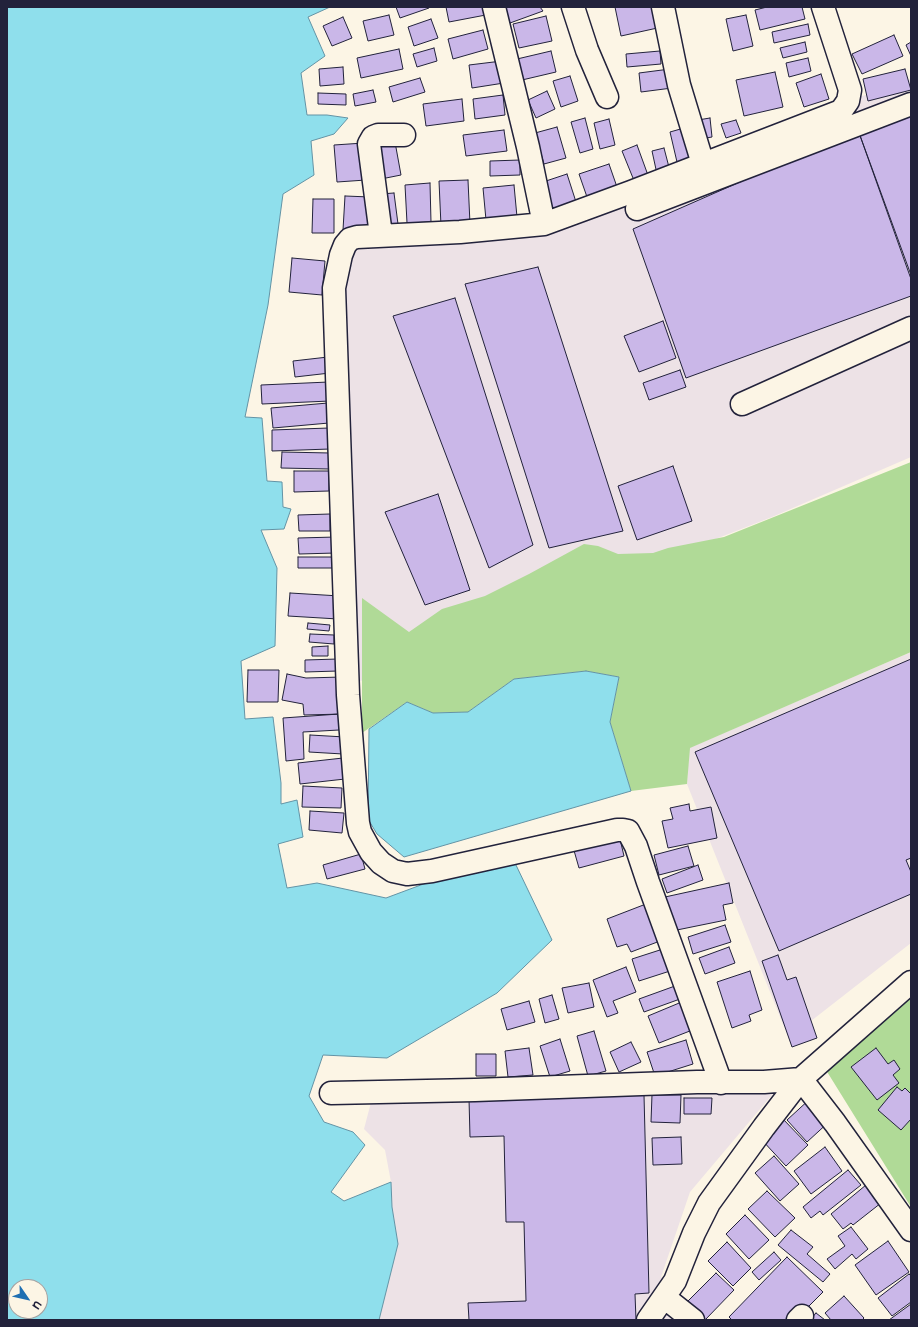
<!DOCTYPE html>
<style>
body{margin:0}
#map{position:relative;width:918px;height:1327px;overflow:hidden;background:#fcf5e5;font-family:Mali,sans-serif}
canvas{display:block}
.frame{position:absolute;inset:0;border:8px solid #22223b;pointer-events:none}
.north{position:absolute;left:8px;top:1279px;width:40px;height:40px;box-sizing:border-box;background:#fcf5e5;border:1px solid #a5a1a1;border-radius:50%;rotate:124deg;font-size:11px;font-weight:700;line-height:16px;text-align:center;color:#22223b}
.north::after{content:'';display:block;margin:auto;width:14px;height:18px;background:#1f6fb2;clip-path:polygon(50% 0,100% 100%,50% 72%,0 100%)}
</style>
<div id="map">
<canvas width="918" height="1327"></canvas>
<div class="frame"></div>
<div class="north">U</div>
</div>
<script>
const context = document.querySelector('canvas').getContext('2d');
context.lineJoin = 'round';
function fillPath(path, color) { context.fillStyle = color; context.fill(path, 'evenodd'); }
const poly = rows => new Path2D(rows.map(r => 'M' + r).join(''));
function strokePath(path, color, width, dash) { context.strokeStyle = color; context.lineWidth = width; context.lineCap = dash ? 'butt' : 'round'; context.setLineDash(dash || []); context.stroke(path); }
const built = poly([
 [911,79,911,457,772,517,585,590,392,667,345,688,343,235,529,217,840,104],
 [911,652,911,943,811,1021,792,1047,687,784,689,748],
 [375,1087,777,1089,690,1192,661,1277,705,1320,379,1320,398,1244,392,1207,391,1182,385,1150,364,1129]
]);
const green = poly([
 [911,462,911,652,690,748,687,784,631,791,610,722,619,677,586,671,514,679,468,712,433,713,407,702,362,733,362,598,409,632,442,609,485,596,529,574,584,544,598,546,618,554,653,553,668,548,724,537],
 [911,986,911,1207,821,1062]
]);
const water = poly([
 [7,7,330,7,308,17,325,56,301,73,307,115,327,115,348,118,334,134,311,141,314,175,283,194,268,305,245,417,262,418,267,481,282,482,283,507,291,509,284,529,261,530,277,568,275,646,241,661,245,719,273,717,281,783,281,804,297,800,303,837,278,844,287,888,317,883,386,898,453,873,515,863,552,940,497,993,387,1058,323,1055,309,1096,324,1122,353,1132,365,1145,331,1192,344,1201,391,1182,392,1207,398,1244,379,1320,7,1320,7,7],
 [16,1287,40,1287,40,1311,16,1311,16,1287],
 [586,671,619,677,610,722,631,791,404,857,377,834,368,819,369,729,407,702,433,713,468,712,514,679,586,671]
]);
const building = poly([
 [396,7,429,7,429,8,400,18,396,7],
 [446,7,490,7,491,14,449,22,446,7],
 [504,7,540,7,543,11,510,23,504,7],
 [615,7,658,7,662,27,621,36,615,7],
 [767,7,802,7,805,19,760,30,755,10,767,7],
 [389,15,394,35,368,41,363,21,389,15],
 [746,15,753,46,733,51,726,19,746,15],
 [546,16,552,41,519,48,513,24,546,16],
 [343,17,352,38,332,46,323,26,343,17],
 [431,19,438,38,414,46,408,27,431,19],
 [808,24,810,35,774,43,772,32,808,24],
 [483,30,488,49,453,59,448,39,483,30],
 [894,35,903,56,862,74,852,54,894,35],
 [805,42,807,52,783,58,780,48,805,42],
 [911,42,911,56,906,45,911,42],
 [434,48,437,61,417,67,413,54,434,48],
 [399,49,403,69,361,78,357,58,399,49],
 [551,51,556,72,522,80,517,59,551,51],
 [660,51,661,64,627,67,626,54,660,51],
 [808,58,811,71,789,77,786,63,808,58],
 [502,61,504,83,472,88,469,65,502,61],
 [343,67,344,84,320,86,319,69,343,67],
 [670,69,672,88,641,92,639,73,670,69],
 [905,69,911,90,868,101,863,79,905,69],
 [775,72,783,107,744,116,736,80,775,72],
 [821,74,829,99,804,107,796,83,821,74],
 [570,76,578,101,561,107,553,81,570,76],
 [420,78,425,92,393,102,389,87,420,78],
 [373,90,376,102,355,106,353,94,373,90],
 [547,91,555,109,536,118,528,100,547,91],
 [318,93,346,94,346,105,318,104,318,93],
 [503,95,505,115,475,119,473,99,503,95],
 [462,99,464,121,426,126,423,104,462,99],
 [911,110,911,275,858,130,911,110],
 [585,118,593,149,580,153,571,122,585,118],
 [710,118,712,137,700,139,698,120,710,118],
 [609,119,615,145,600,149,594,123,609,119],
 [736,120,741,133,726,138,721,124,736,120],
 [557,127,566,158,544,164,535,133,557,127],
 [684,128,691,159,677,162,670,132,684,128],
 [504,130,507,151,466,156,463,135,504,130],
 [858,130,911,279,911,296,686,378,633,229,858,130],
 [395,142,401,175,381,179,376,145,395,142],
 [364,143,366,180,337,182,334,145,364,143],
 [637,145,649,178,635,183,622,151,637,145],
 [664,148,670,171,657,174,652,151,664,148],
 [520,160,520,175,490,176,490,161,520,160],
 [609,164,617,187,587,197,579,174,609,164],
 [567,174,577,205,553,213,543,182,567,174],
 [468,180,470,224,441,226,439,181,468,180],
 [430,183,431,222,407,223,405,185,430,183],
 [514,185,517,217,486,220,483,188,514,185],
 [394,193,398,224,384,226,380,194,394,193],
 [345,196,370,197,368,231,343,230,345,196],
 [313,199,334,199,334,233,312,233,313,199],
 [292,258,325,261,322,295,289,292,292,258],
 [538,267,623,531,549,548,465,284,538,267],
 [455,298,533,545,489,568,393,316,455,298],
 [663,321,676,358,639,372,624,336,663,321],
 [328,357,330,373,295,377,293,361,328,357],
 [680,370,686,387,649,400,643,383,680,370],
 [329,382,330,401,262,404,261,385,329,382],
 [328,403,329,423,273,428,271,408,328,403],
 [329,428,330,449,272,451,272,430,329,428],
 [282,452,330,453,329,469,281,468,282,452],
 [673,466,692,521,637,540,618,486,673,466],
 [294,471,329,471,329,491,294,492,294,471],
 [438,494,470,590,425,605,385,512,438,494],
 [330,514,330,531,299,531,298,515,330,514],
 [336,537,336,553,299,554,298,538,336,537],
 [298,557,333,557,333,568,298,568,298,557],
 [290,593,340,596,338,619,288,616,290,593],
 [308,623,330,625,329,631,307,629,308,623],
 [310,634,334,635,334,644,309,642,310,634],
 [328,646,328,656,312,656,312,647,328,646],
 [338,659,338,671,305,672,305,660,338,659],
 [911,659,911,858,906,860,911,872,911,894,779,951,695,752,911,659],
 [248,670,279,670,278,702,247,702,248,670],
 [287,674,306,678,342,677,343,714,304,715,303,704,282,700,287,674],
 [339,714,339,730,303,732,304,759,286,761,283,718,339,714],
 [310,735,345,737,343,754,309,752,310,735],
 [343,758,345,779,300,784,298,763,343,758],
 [303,786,342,788,341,808,302,807,303,786],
 [689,804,690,811,711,807,717,838,668,848,662,821,673,819,670,808,689,804],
 [310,811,344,813,342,833,309,830,310,811],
 [619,835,624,856,579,868,573,847,619,835],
 [688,846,694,866,659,875,654,855,688,846],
 [361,854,365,869,327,879,323,865,361,854],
 [698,865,703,880,667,893,662,879,698,865],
 [729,883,733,903,723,905,726,920,672,931,665,897,729,883],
 [646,904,660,941,631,952,627,944,617,947,607,919,646,904],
 [725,925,731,942,693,954,688,937,725,925],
 [729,947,735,963,705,974,699,958,729,947],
 [663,949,670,971,639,981,632,959,663,949],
 [778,955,787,980,796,977,817,1038,792,1047,762,961,778,955],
 [626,967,636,992,613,1001,618,1013,607,1017,593,980,626,967],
 [750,971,762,1010,749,1015,751,1021,732,1028,717,982,750,971],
 [589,983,594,1007,568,1013,562,988,589,983],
 [675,986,680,999,644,1012,639,999,675,986],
 [552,995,559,1019,545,1023,539,999,552,995],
 [529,1001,535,1022,507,1030,501,1009,529,1001],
 [684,1001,695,1029,659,1043,648,1016,684,1001],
 [594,1031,606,1071,588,1076,577,1036,594,1031],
 [560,1039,570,1071,550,1077,540,1046,560,1039],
 [686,1040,693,1064,655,1076,647,1052,686,1040],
 [631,1042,641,1062,619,1072,610,1052,631,1042],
 [529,1048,533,1075,508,1077,505,1051,529,1048],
 [876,1048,888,1064,894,1060,900,1069,893,1075,899,1083,877,1100,851,1067,876,1048],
 [476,1054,496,1054,496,1076,476,1076,476,1054],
 [897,1087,902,1091,905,1088,911,1094,911,1119,901,1130,878,1110,897,1087],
 [644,1095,649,1293,635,1294,636,1320,469,1320,468,1303,526,1301,524,1222,506,1222,504,1136,470,1137,469,1099,644,1095],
 [652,1095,681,1095,680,1123,651,1122,652,1095],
 [684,1098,712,1098,711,1114,684,1114,684,1098],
 [811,1098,831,1120,807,1142,787,1120,811,1098],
 [782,1118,808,1145,786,1166,761,1139,782,1118],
 [681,1137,682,1164,653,1165,652,1138,681,1137],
 [825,1147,842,1171,811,1194,794,1171,825,1147],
 [774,1156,799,1184,780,1201,755,1173,774,1156],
 [848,1170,861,1185,823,1215,820,1211,811,1218,803,1207,848,1170],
 [866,1185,881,1203,853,1225,851,1223,843,1229,831,1214,866,1185],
 [767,1191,795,1218,775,1237,748,1209,767,1191],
 [745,1215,769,1240,749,1259,726,1234,745,1215],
 [851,1227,868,1249,856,1259,852,1254,835,1269,827,1259,845,1246,838,1236,851,1227],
 [791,1230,813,1247,807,1254,830,1274,823,1282,778,1245,791,1230],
 [888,1241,909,1272,876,1295,855,1265,888,1241],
 [727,1242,751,1268,733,1286,708,1261,727,1242],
 [774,1252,781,1260,759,1280,752,1272,774,1252],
 [787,1257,823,1292,795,1320,732,1320,729,1317,787,1257],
 [716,1273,734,1290,705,1320,700,1320,684,1305,716,1273],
 [909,1274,911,1276,911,1302,892,1316,878,1298,909,1274],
 [844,1296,864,1318,862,1320,831,1320,825,1313,844,1296],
 [911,1304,911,1320,889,1320,911,1304],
 [816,1313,825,1320,810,1320,816,1313]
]);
const minor = poly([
 [494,7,528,147,544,224],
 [573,7,587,50,607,97],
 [663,7,679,85,703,164],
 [637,209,911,104],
 [381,235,369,144,373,137,378,135,404,135],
 [742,404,911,328],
 [721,1083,648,882,636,846,628,831,623,830,617,830,432,871,407,874,393,871,381,863,371,852,360,832,358,823,348,695,334,288,341,255,345,245,350,239,357,237,460,232,544,224,631,192,841,111,848,101,850,90,823,7],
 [331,1093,475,1090,697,1082,764,1082,801,1079,911,982],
 [664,1297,693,1320],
 [648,1320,675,1281,694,1233,709,1203,764,1127,801,1079,835,1123,911,1230],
 [798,1320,802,1316]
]);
fillPath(built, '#ede2e6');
fillPath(green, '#b0da97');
fillPath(water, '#8fdfec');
strokePath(water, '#6393a5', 1);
fillPath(building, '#cab7e8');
strokePath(building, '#22223b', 1);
strokePath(minor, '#22223b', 25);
strokePath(minor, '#fcf5e5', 22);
</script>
